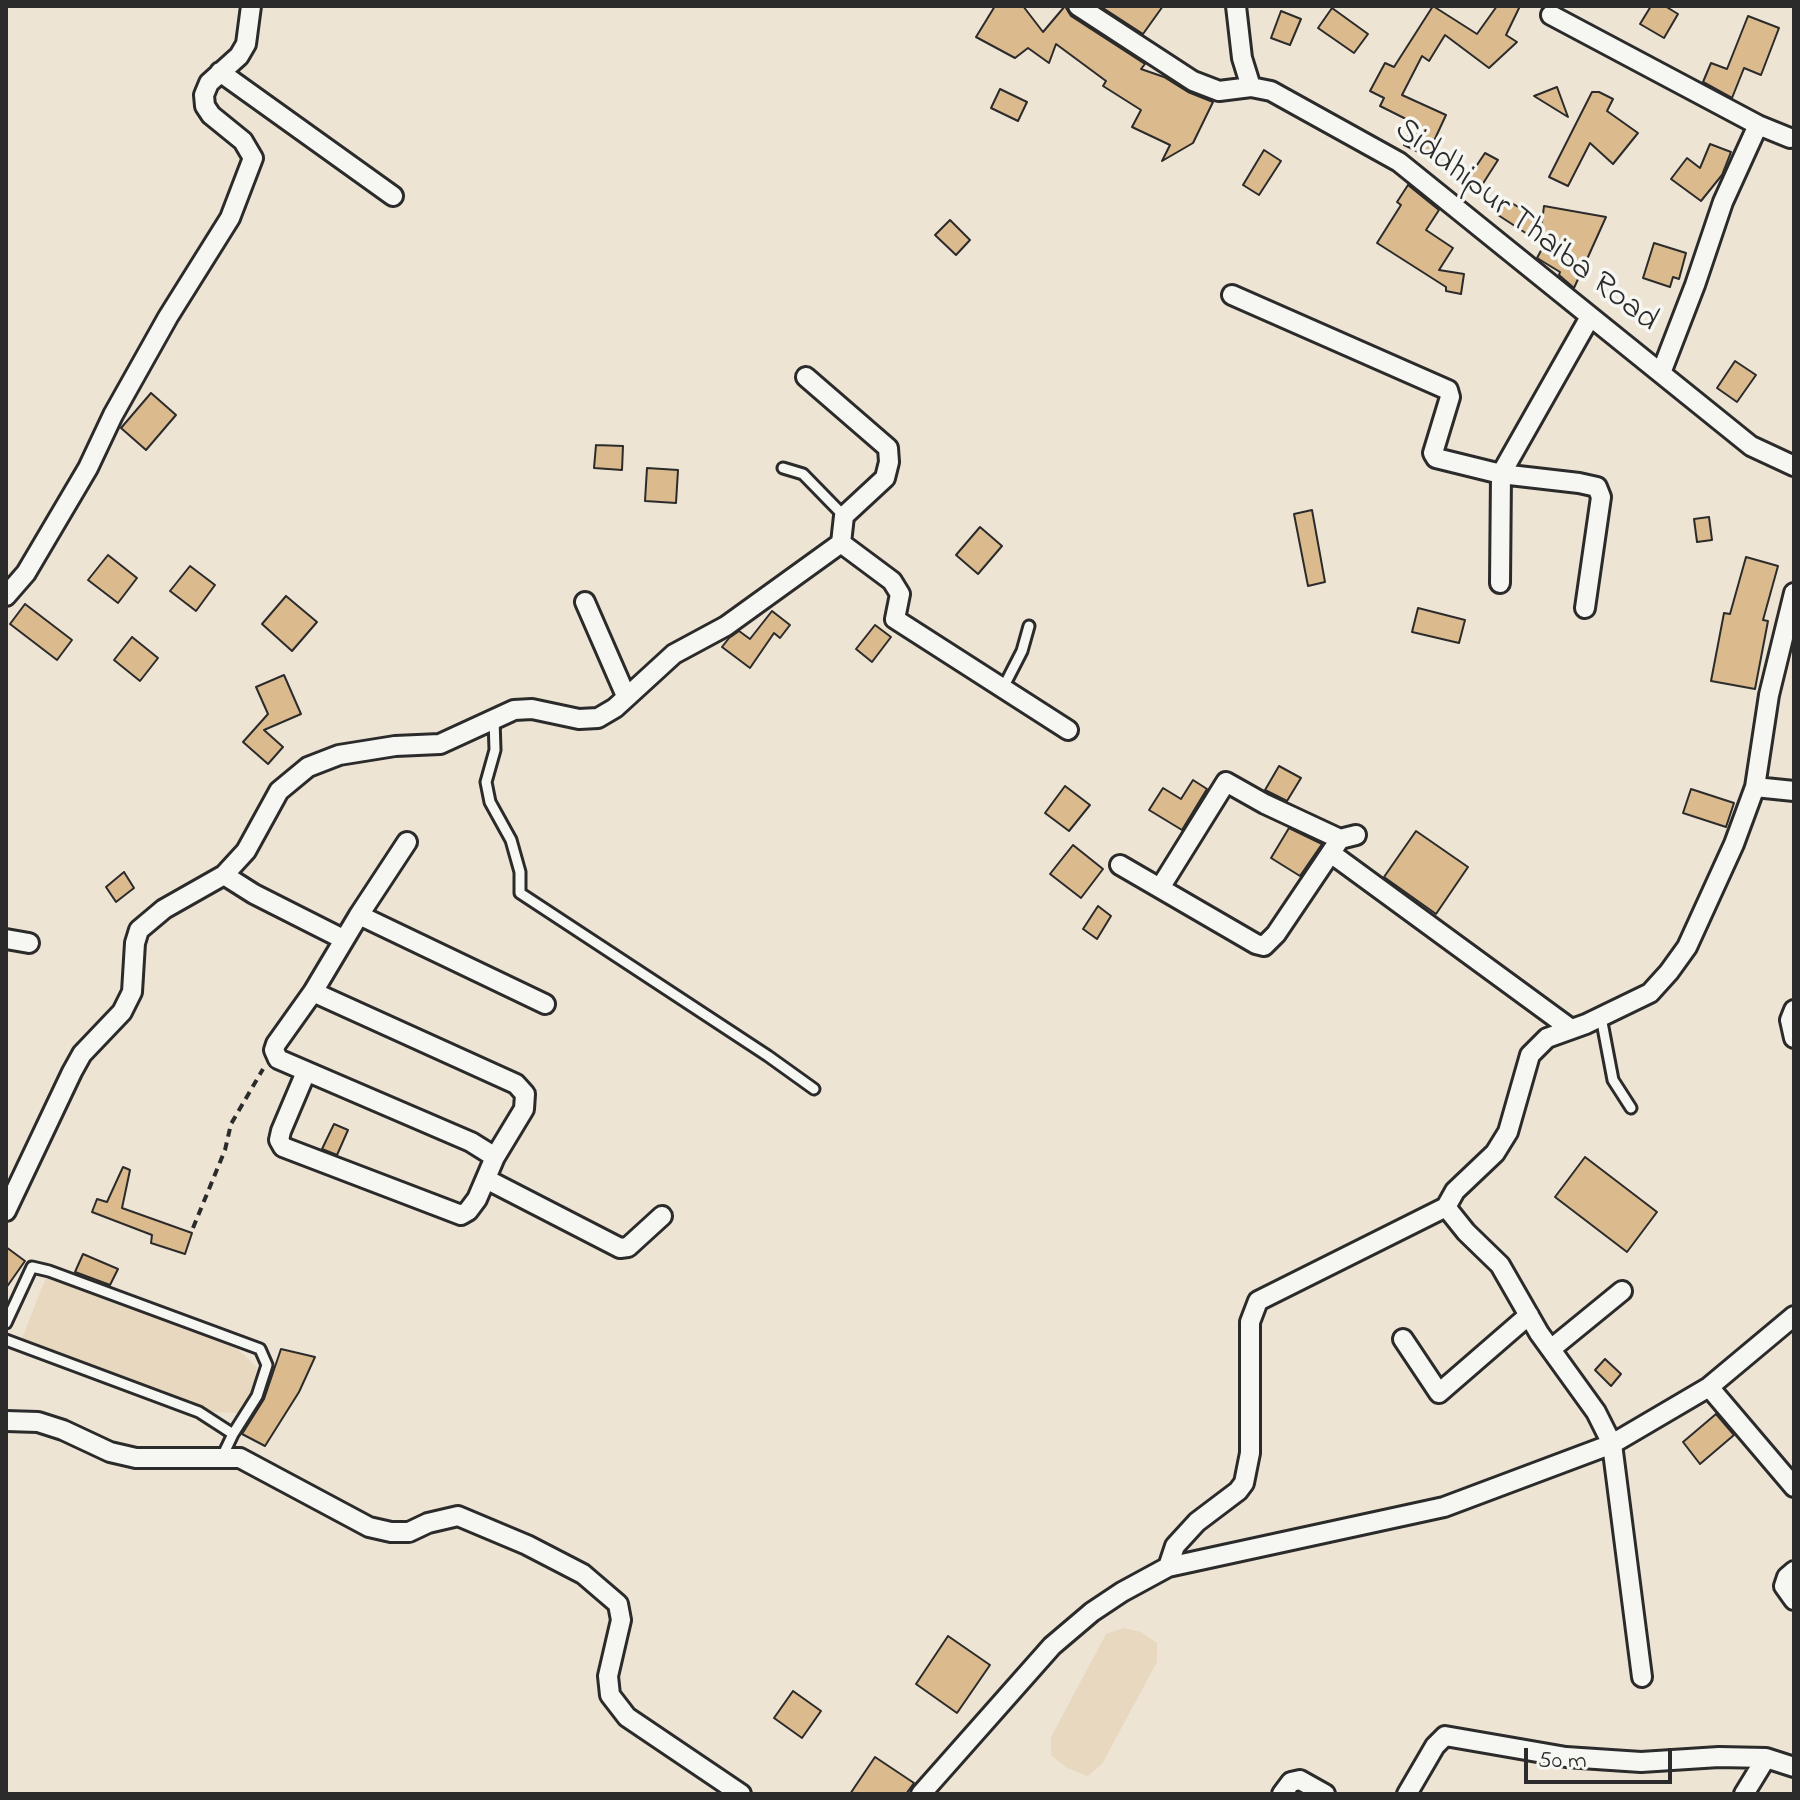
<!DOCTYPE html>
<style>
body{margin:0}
#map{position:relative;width:1800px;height:1800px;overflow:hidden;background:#eee4d4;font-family:"Indie Flower",sans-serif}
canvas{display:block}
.frame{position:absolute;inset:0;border:8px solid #2b2b2b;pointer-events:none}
.scale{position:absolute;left:1524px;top:1748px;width:148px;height:36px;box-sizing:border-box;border:4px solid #2b2b2b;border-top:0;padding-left:10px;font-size:24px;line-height:28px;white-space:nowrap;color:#2b2b2b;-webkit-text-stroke:6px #f6f6f2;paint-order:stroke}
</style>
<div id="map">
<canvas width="1800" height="1800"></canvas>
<div class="frame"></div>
<div class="scale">50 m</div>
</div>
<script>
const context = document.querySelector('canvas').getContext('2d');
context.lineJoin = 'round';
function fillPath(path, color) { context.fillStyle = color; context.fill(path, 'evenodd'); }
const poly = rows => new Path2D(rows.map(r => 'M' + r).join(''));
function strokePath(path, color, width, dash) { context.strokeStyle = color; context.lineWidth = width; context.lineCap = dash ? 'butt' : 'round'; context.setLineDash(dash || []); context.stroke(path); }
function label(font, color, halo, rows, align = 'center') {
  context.font = font + ' "Indie Flower",sans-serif'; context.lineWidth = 7; context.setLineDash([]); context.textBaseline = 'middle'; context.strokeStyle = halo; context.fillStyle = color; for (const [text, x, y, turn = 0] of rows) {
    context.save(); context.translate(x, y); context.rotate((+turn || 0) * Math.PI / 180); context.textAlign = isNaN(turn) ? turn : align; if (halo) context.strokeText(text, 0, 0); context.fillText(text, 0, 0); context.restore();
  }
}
const built = poly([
 [47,1275,237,1349,257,1367,252,1392,239,1413,213,1412,22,1338],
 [1123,1628,1141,1632,1157,1643,1157,1662,1102,1764,1088,1776,1067,1768,1051,1755,1051,1737,1106,1634]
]);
const building = poly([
 [995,6,1023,6,1043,32,1065,6,1071,16,1145,64,1141,69,1164,77,1188,92,1213,102,1193,143,1162,161,1170,145,1132,127,1141,110,1103,86,1106,81,1056,44,1049,63,1028,48,1015,58,976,37,995,6],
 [1105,6,1163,6,1143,34,1103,8,1105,6],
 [1433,6,1477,34,1497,6,1520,6,1506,35,1517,42,1489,68,1445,35,1429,61,1422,56,1402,95,1446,115,1427,156,1404,145,1414,123,1380,106,1384,98,1370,91,1385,63,1394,67,1433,6],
 [1651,6,1665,6,1678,14,1664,38,1640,24,1651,6],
 [1332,8,1368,34,1354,53,1318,28,1332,8],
 [1281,11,1301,19,1290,45,1271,38,1281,11],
 [1748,16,1779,28,1761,75,1744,68,1732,98,1703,82,1711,63,1727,69,1748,16],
 [1557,87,1568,117,1534,96,1557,87],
 [1000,89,1027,102,1018,121,991,108,1000,89],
 [1592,92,1599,92,1613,99,1607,111,1638,133,1613,164,1590,143,1568,186,1549,177,1592,92],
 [1710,144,1731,152,1722,175,1701,201,1671,179,1687,158,1700,168,1710,144],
 [1264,150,1281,161,1259,195,1243,185,1264,150],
 [1485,153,1498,160,1482,185,1469,177,1485,153],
 [1408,185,1439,210,1426,230,1453,248,1439,270,1464,274,1461,294,1446,291,1446,287,1377,243,1401,205,1397,202,1408,185],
 [1507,200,1542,222,1544,206,1606,217,1574,288,1559,275,1560,272,1537,258,1544,245,1498,215,1507,200],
 [950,220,970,240,956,255,935,235,950,220],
 [1654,243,1686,253,1679,279,1673,277,1670,287,1643,278,1654,243],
 [1735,361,1756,375,1737,402,1717,388,1735,361],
 [151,393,176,415,146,450,121,428,151,393],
 [596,445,623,446,622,470,594,468,596,445],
 [647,468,678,470,676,503,645,501,647,468],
 [1312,510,1325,582,1308,586,1294,514,1312,510],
 [1709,517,1712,540,1697,542,1694,519,1709,517],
 [980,527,1002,546,978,574,956,555,980,527],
 [108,555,137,578,118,603,88,580,108,555],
 [1746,557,1778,566,1763,620,1768,621,1755,689,1711,681,1724,613,1730,614,1746,557],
 [190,566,215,585,196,611,170,591,190,566],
 [286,596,317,622,292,651,262,624,286,596],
 [25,604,72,640,57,660,10,624,25,604],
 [1418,608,1465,620,1459,643,1412,632,1418,608],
 [772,611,790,625,780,638,774,633,750,668,722,647,729,638,739,631,750,639,772,611],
 [875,625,891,637,872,662,856,649,875,625],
 [132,637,158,658,140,681,114,660,132,637],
 [284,675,301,714,264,730,283,747,268,764,243,742,268,714,256,687,284,675],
 [1279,766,1301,778,1287,801,1265,790,1279,766],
 [1193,780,1207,789,1182,830,1149,810,1163,788,1181,799,1193,780],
 [1065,786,1090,805,1069,831,1045,813,1065,786],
 [1691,789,1734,803,1726,827,1683,813,1691,789],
 [1289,828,1322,844,1300,876,1271,858,1289,828],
 [1416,831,1468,867,1436,914,1384,877,1416,831],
 [1073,845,1103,869,1081,898,1050,874,1073,845],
 [124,872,134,888,116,902,106,887,124,872],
 [1098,906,1111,916,1097,939,1083,929,1098,906],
 [334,1124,348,1130,337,1155,322,1149,334,1124],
 [1585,1157,1657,1212,1627,1252,1555,1197,1585,1157],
 [123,1167,130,1170,122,1208,192,1233,185,1254,151,1243,152,1235,92,1212,97,1199,107,1202,123,1167],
 [6,1247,25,1261,6,1288,6,1247],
 [83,1254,118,1269,110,1285,75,1272,83,1254],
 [281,1349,315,1357,299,1392,265,1446,242,1434,264,1399,281,1349],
 [1605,1359,1621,1374,1611,1386,1595,1370,1605,1359],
 [1716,1414,1734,1435,1700,1464,1683,1442,1716,1414],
 [948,1636,990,1665,957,1713,916,1684,948,1636],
 [793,1691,821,1711,802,1738,774,1718,793,1691],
 [875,1757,914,1783,906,1794,850,1794,875,1757]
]);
const path = poly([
 [193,1228,225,1150,231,1124,263,1069]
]);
const lane = poly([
 [783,468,803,474,844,516],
 [1003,688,1022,651,1029,626],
 [494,719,495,750,486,782,490,802,511,840,520,872,520,893,768,1056,814,1089],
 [1601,1017,1613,1080,1631,1108],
 [6,1323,32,1267,49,1271,260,1349,267,1365,257,1396,233,1434],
 [6,1340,199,1412,233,1434,222,1457]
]);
const street = poly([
 [1078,6,1193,81,1219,91,1251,87,1271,91,1399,162,1751,446,1794,466],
 [1236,6,1242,58,1251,87],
 [1551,15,1758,125,1790,138],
 [220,72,393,196],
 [1232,295,1448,390,1450,397,1433,453,1436,458,1501,474,1579,483,1597,487,1601,497,1585,608],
 [1661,373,1695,285,1723,202,1758,125],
 [841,543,892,581,900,594,895,619,1068,730],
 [1500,583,1501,474,1590,317],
 [6,596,26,573,88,468,113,415,168,317,230,218,253,158,243,141,211,115,205,106,204,95,209,83,239,56,246,44,251,6],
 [585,602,626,696],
 [1755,787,1794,791],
 [1332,854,1571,1029],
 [1120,865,1256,944,1264,946,1276,934,1340,839,1356,835],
 [224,875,254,894,343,939],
 [1160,888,1226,782,1265,804,1340,839],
 [359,915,407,842],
 [6,939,29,943],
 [1794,1010,1790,1020,1794,1038],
 [306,1072,281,1131,279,1140,283,1147,461,1215,468,1211,477,1199,495,1157,524,1109,525,1094,516,1084,313,992],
 [495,1157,471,1142,278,1059,274,1050,276,1044,313,992,359,915,545,1004],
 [486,1179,620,1248,628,1247,662,1216],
 [6,1211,72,1072,82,1054,122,1012,132,992,135,943,139,930,164,909,224,875,246,851,279,791,308,767,339,755,395,746,440,744,514,710,532,709,579,719,598,718,615,708,674,654,726,626,841,543,844,516,885,478,889,462,888,448,806,377],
 [1403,1339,1439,1393,1529,1315],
 [1551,1349,1622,1291],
 [1709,1387,1794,1487],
 [6,1421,38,1422,63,1430,110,1452,136,1458,240,1458,369,1527,391,1532,409,1532,428,1523,458,1516,527,1545,583,1574,618,1604,621,1620,608,1676,610,1695,627,1717,741,1794],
 [1168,1567,1175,1546,1197,1522,1238,1491,1244,1483,1250,1453,1250,1322,1258,1301,1446,1207],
 [1794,1571,1787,1577,1784,1586,1794,1600],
 [1642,1677,1612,1444,1596,1412,1539,1333,1500,1265,1466,1232,1446,1207,1455,1191,1495,1153,1508,1132,1530,1055,1547,1038,1586,1024,1650,993,1669,972,1687,947,1734,844,1755,787,1769,695,1794,593],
 [1766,1758,1794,1767],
 [921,1794,1052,1646,1092,1612,1122,1592,1168,1567,1444,1507,1612,1444,1709,1387,1794,1316],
 [1282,1794,1291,1782,1300,1780,1325,1794],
 [1407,1794,1435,1746,1445,1736,1566,1757,1641,1762,1719,1757,1766,1758,1744,1794]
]);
const streetNames = [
 ["Siddhipur Thaiba Road",1525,227,38]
];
fillPath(built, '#e8d8bf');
fillPath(building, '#dbbb8e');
strokePath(building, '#2b2b2b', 2);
strokePath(lane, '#2b2b2b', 15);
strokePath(street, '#2b2b2b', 24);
strokePath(path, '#2b2b2b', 4, [8, 6]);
strokePath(lane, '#f6f6f2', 9);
strokePath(street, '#f6f6f2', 18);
label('34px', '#2b2b2b', '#f6f6f2', streetNames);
</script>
